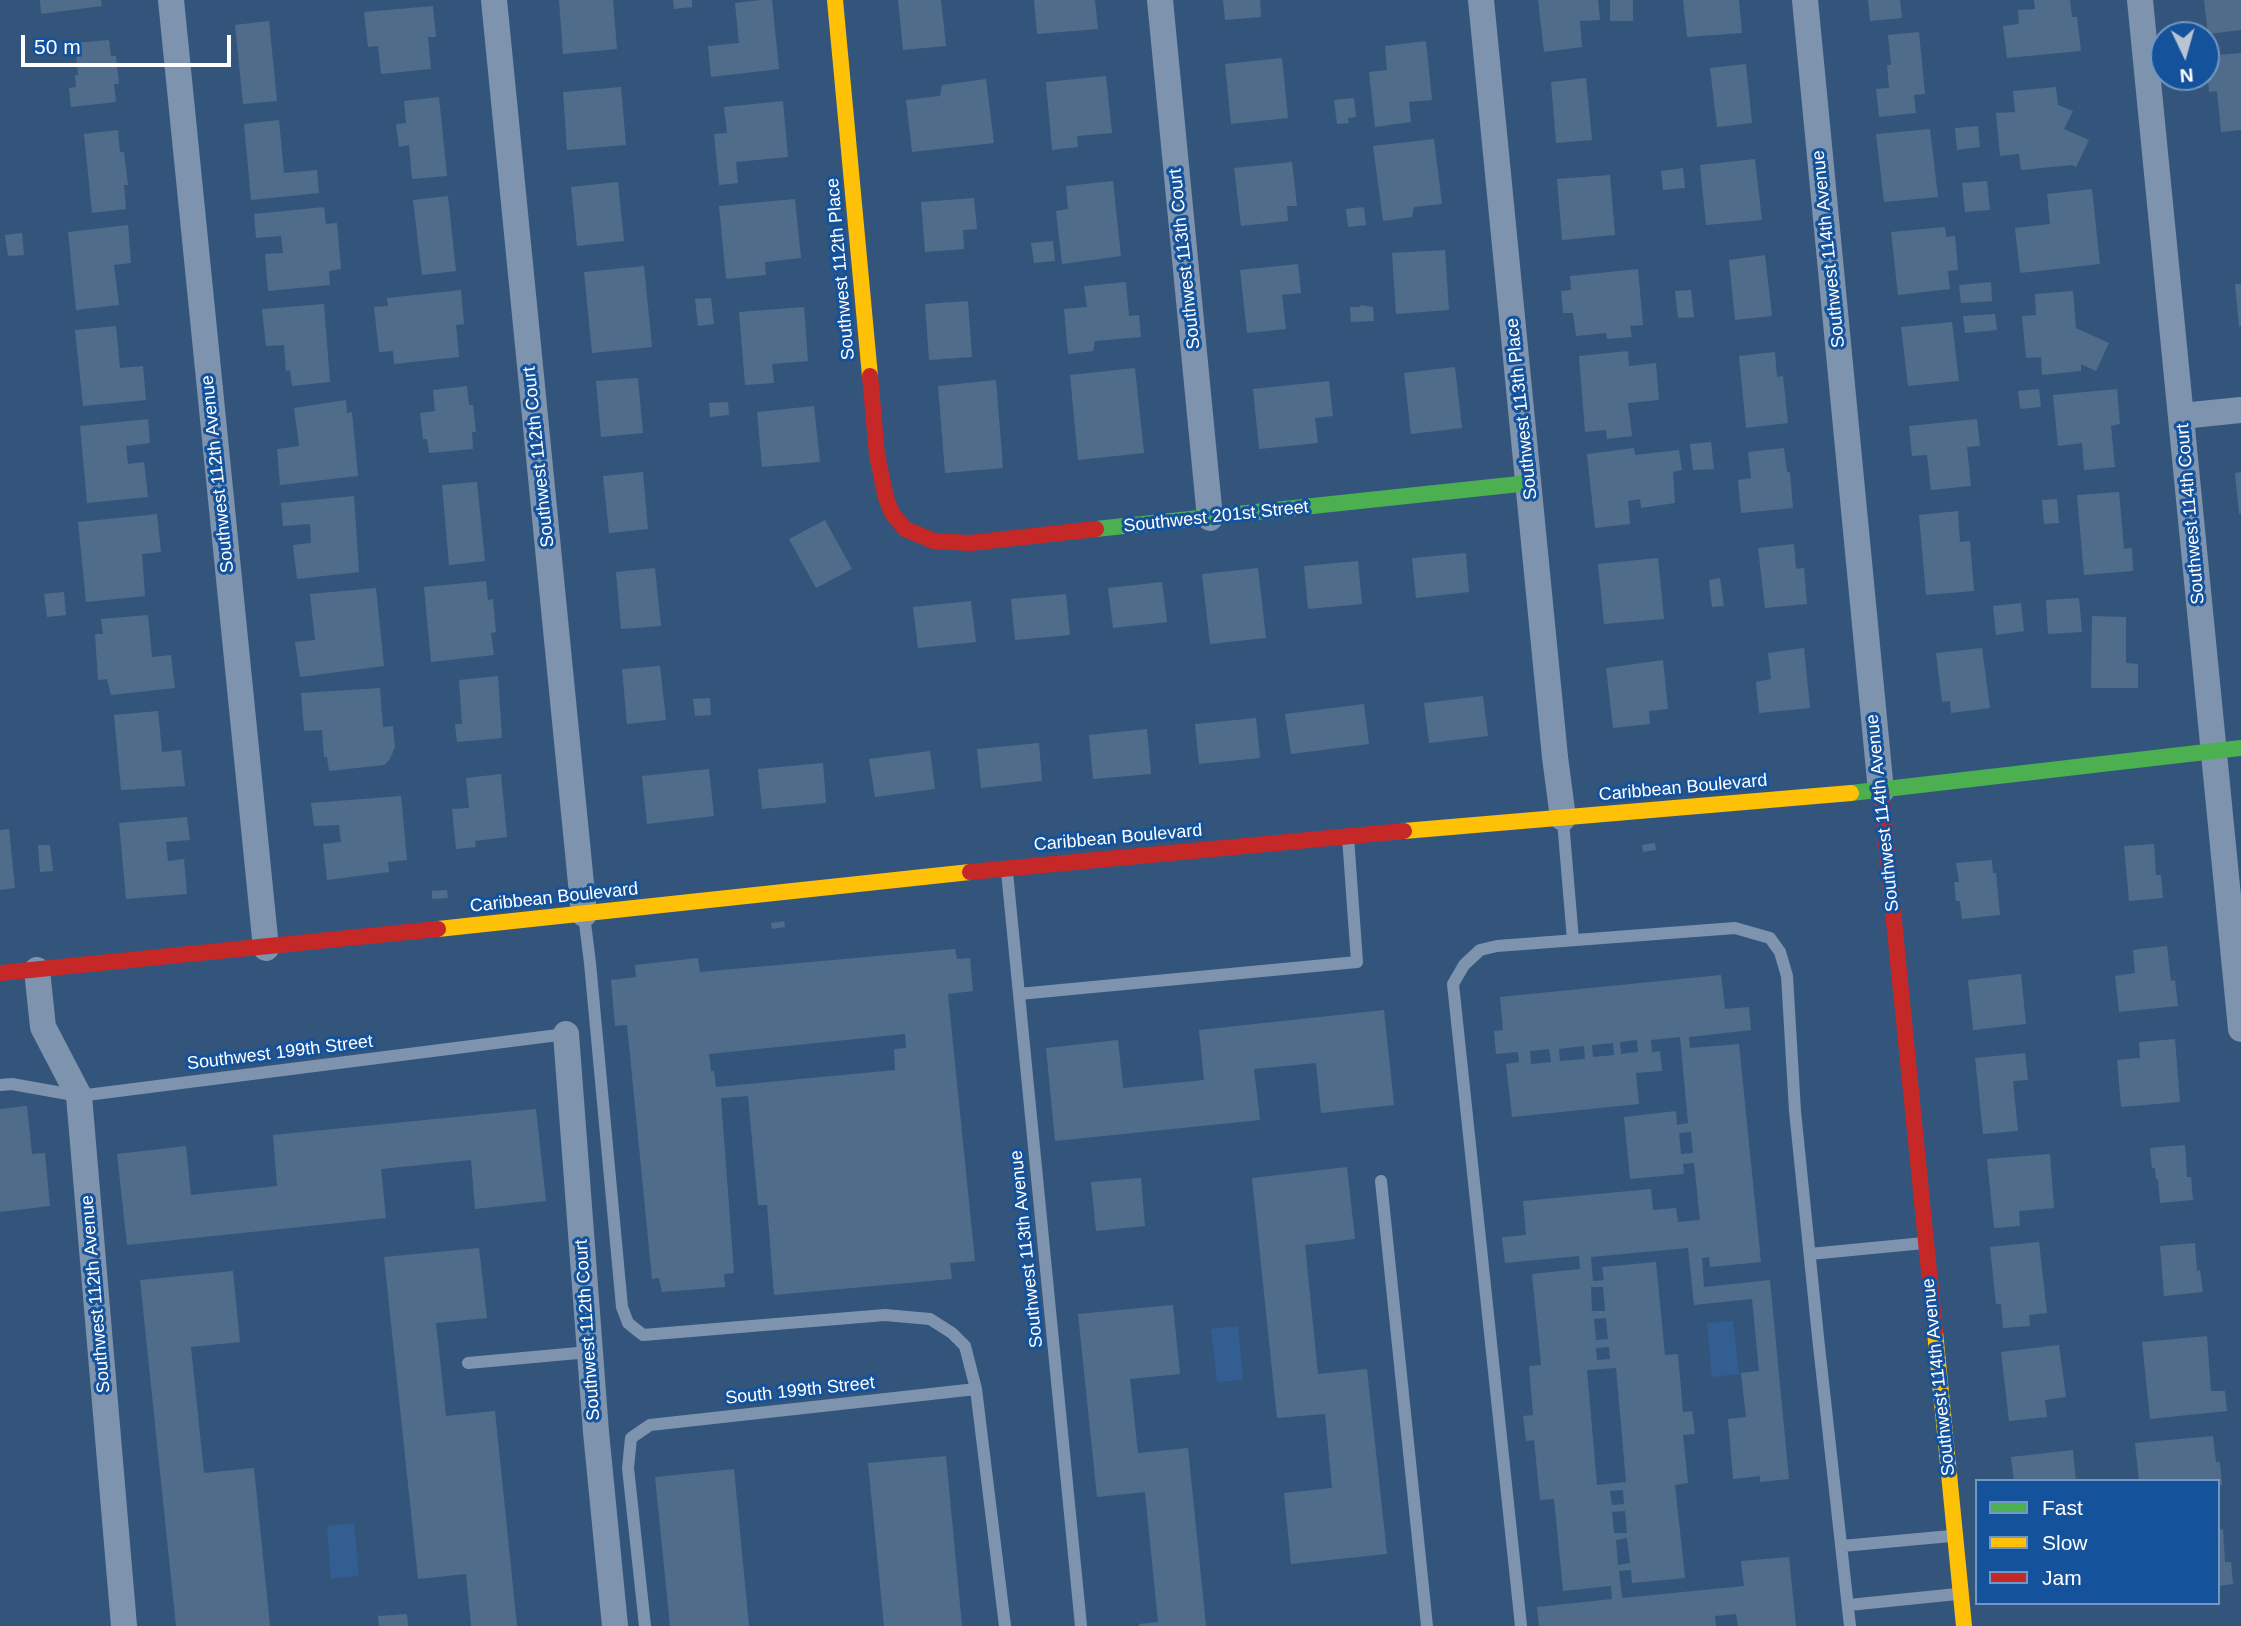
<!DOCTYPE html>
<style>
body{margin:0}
#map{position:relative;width:2241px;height:1626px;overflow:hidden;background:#33557c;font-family:Arial,sans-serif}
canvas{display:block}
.legend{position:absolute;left:1975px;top:1479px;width:245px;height:126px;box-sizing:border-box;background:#14529b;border:2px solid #7297c3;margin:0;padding:9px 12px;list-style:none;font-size:21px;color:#fff}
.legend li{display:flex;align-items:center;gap:14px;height:35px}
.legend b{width:35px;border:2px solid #7297c3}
.north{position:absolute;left:2150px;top:21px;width:70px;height:70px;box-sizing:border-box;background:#14529b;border:2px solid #7297c3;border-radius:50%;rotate:175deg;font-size:19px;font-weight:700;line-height:28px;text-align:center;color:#fff}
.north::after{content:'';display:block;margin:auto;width:24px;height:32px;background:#b8c4d1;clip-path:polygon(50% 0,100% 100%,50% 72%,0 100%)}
.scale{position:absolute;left:21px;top:35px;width:210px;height:32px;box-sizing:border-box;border:4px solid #fff;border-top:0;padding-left:9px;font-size:21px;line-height:24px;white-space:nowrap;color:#fff;-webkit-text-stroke:5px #14529b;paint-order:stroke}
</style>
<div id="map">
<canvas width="2241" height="1626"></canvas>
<ul class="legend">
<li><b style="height:9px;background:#4caf50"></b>Fast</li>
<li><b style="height:9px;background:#ffc107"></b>Slow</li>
<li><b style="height:9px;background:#c62828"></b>Jam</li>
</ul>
<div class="north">N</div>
<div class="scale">50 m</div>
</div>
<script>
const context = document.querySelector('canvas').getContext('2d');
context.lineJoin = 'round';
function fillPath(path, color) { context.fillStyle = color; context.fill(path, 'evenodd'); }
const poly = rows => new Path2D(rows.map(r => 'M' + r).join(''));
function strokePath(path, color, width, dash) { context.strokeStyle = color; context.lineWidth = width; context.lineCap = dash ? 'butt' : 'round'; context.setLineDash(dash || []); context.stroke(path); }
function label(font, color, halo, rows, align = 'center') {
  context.font = font + ' Arial,sans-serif'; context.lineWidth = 6; context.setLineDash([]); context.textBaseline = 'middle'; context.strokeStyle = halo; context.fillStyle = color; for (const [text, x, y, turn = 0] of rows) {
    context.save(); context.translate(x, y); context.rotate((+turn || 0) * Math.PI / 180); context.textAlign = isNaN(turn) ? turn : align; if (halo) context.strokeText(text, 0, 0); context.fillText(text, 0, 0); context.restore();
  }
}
const water = poly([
 [1733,1321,1739,1374,1712,1377,1707,1323],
 [1238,1326,1243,1380,1217,1382,1211,1329],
 [354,1523,359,1575,331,1579,327,1526]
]);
const building = poly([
 [40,0,101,0,102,6,41,14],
 [559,0,613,0,617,49,563,54],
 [673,0,692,0,692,7,674,9],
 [762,0,772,0,779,69,711,77,708,46,739,43,735,3],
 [898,0,941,0,946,46,903,50],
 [1034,0,1095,0,1098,29,1037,34],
 [1223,0,1260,0,1261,17,1225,20],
 [1538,0,1598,0,1600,20,1580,21,1582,47,1544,52],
 [1610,0,1633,0,1633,21,1610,21],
 [1683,0,1739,0,1742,33,1687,37],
 [1868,0,1900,0,1902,18,1870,21],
 [2034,0,2070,0,2072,17,2077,17,2081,51,2007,58,2003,26,2019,24,2018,10,2035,9],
 [2204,0,2241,0,2241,30,2208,34],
 [433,6,436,37,428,37,431,69,381,74,378,46,368,47,364,12],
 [269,21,277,101,243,104,235,25],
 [1919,32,1925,94,1914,95,1916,113,1879,117,1876,89,1889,88,1887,65,1891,65,1888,35],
 [109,40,111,56,116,56,119,84,114,84,116,102,71,107,69,88,76,87,75,75,78,75,75,43],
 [1426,41,1432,100,1409,102,1411,122,1375,127,1369,72,1387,70,1385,46],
 [2241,53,2241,130,2221,132,2217,91,2209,92,2206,56],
 [1282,58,1288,118,1231,124,1225,64],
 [1746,64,1752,123,1717,127,1710,68],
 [1106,76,1112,133,1077,136,1078,147,1052,150,1046,82],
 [1586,78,1592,140,1556,143,1551,82],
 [986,79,994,143,912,152,906,100,940,96,942,85],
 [621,87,626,145,567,150,563,92],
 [2056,87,2058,105,2073,111,2064,129,2089,140,2076,167,2072,165,2021,170,2019,154,2000,156,1996,113,2015,112,2013,91],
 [439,97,447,176,412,179,409,145,399,147,396,124,406,123,404,101],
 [1354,98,1356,117,1348,118,1349,123,1337,124,1334,100],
 [783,101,788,157,736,162,738,183,719,185,714,134,727,133,724,107],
 [279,120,284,173,317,170,319,193,251,200,244,124],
 [1978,126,1980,147,1957,150,1955,128],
 [1930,129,1938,197,1884,202,1876,134],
 [118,130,120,152,124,152,128,185,124,185,126,209,92,213,84,134],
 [1434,139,1442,204,1414,207,1412,217,1383,221,1373,146],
 [1755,159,1762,220,1706,225,1700,165],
 [1292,162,1297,206,1287,206,1288,221,1241,226,1234,168],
 [1683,168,1685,188,1663,190,1661,171],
 [1610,175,1615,235,1562,240,1557,179],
 [1113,181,1121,256,1062,264,1056,211,1068,209,1066,186],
 [1987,181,1990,210,1965,212,1962,183],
 [618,182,624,241,577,246,571,187],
 [2092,189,2100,264,2020,273,2015,228,2050,224,2047,194],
 [448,196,456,271,422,275,413,200],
 [974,198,977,229,963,230,964,249,925,252,921,202],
 [795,199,801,258,765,262,766,275,726,279,719,206],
 [324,207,326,224,337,223,341,269,329,271,330,285,268,291,265,254,283,253,281,236,256,238,254,214],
 [1364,207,1366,225,1348,227,1346,209],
 [128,225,131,263,114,265,119,305,76,310,68,232],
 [1945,227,1946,237,1955,236,1958,270,1948,271,1950,289,1898,295,1891,232],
 [22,233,24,255,8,256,5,235],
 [1053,241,1055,261,1034,263,1031,243],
 [1445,250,1449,310,1396,314,1392,253],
 [1765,255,1772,316,1735,320,1729,260],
 [1298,264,1301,293,1282,295,1286,329,1247,333,1240,270],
 [644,266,652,347,592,353,584,272],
 [1638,269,1643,325,1630,326,1632,337,1607,339,1606,333,1576,336,1573,313,1563,313,1561,291,1571,290,1570,276],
 [1126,282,1129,316,1139,315,1141,337,1095,341,1093,351,1068,354,1064,309,1087,307,1084,286],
 [1991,282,1992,301,1961,303,1959,285],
 [2235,284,2241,284,2241,326,2239,327],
 [461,290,464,324,456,325,459,357,394,364,393,351,379,352,374,307,388,306,387,298],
 [1691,290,1694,317,1678,318,1675,291],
 [2073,291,2076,328,2109,343,2096,371,2081,364,2081,371,2042,375,2041,357,2026,358,2022,316,2036,315,2035,294],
 [711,298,714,324,698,326,695,299],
 [968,301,972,357,929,360,925,304],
 [324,304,330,382,292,386,290,370,286,371,284,345,266,346,262,309],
 [1361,305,1373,307,1374,321,1351,322,1350,307,1360,307],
 [804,307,808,361,772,364,774,383,745,385,739,312],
 [1995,314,1997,330,1965,333,1963,316],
 [1952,322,1959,381,1908,386,1901,327],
 [116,326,120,368,143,366,146,400,83,406,75,330],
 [1628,351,1629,366,1656,363,1659,400,1628,403,1632,436,1607,439,1606,430,1585,432,1579,356],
 [1775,352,1777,377,1783,376,1788,423,1746,428,1739,356],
 [1455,367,1462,428,1411,434,1404,373],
 [1135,368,1144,453,1078,460,1070,375],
 [638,378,643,433,601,437,596,381],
 [996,380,1003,468,945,473,938,386],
 [1329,381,1333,416,1315,418,1318,443,1259,449,1253,389],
 [467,386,469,405,473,405,476,432,472,432,473,449,429,453,427,439,423,439,420,413,435,411,433,390],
 [2039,389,2041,407,2020,409,2018,391],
 [2117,389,2120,424,2111,426,2115,467,2084,470,2082,443,2058,446,2053,395],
 [346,400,347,413,352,412,358,476,280,485,277,449,299,446,294,408],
 [728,402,729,415,710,417,709,403],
 [814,406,820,462,762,467,757,412],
 [148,419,150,443,126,446,128,464,144,462,148,497,87,503,80,426],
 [1977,419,1980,446,1967,447,1971,486,1931,490,1927,455,1912,456,1909,426],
 [1711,442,1714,469,1693,470,1690,444],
 [1634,448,1635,455,1679,450,1682,470,1673,472,1675,503,1641,508,1640,499,1628,501,1630,524,1595,528,1587,454],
 [1784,448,1787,472,1790,472,1793,508,1741,513,1738,480,1751,478,1748,452],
 [643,472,648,529,609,533,603,476],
 [2241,472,2241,513,2239,514,2235,473],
 [477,482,485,561,449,565,442,485],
 [2119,492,2124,549,2132,548,2133,571,2084,575,2077,495],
 [354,496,359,572,297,579,293,545,311,543,310,524,283,526,281,503],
 [2057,499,2059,523,2044,524,2042,500],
 [1958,511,1960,542,1970,541,1974,591,1926,595,1919,515],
 [157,514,161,552,142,554,145,596,86,602,78,522],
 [825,520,852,569,816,588,789,539],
 [1794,544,1796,569,1804,568,1807,604,1765,608,1758,548],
 [1466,553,1469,592,1416,598,1412,558],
 [1658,558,1664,619,1604,624,1598,564],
 [1358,561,1362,604,1308,609,1304,566],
 [655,568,661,626,621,629,616,572],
 [1258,568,1266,638,1210,644,1202,574],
 [1720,578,1724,606,1712,607,1709,580],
 [486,581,488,600,493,599,496,632,491,633,494,655,431,662,424,587],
 [1162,582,1167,622,1113,628,1108,588],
 [376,588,384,666,300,677,295,642,315,640,310,594],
 [64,592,66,615,47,617,44,594],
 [1066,594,1070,635,1015,640,1011,599],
 [2079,598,2082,632,2048,634,2046,600],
 [971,601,976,642,918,648,913,607],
 [2021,603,2024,631,1996,635,1993,606],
 [148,615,152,657,171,655,175,688,111,695,107,679,98,680,95,634,103,634,101,619],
 [2092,616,2126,617,2126,663,2138,664,2138,688,2091,688],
 [1804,648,1810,708,1759,713,1756,682,1771,679,1768,653],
 [1982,648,1990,708,1951,713,1950,701,1942,702,1936,653],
 [1663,660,1668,709,1649,711,1650,724,1613,728,1606,668],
 [660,666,666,720,627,724,622,669],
 [498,676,502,738,457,742,455,724,462,724,459,680],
 [380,688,383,727,393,726,395,747,390,759,384,765,329,771,327,757,324,757,322,730,304,731,301,693],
 [1483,696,1488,736,1429,743,1424,703],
 [710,698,711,715,695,716,693,699],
 [1364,704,1369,744,1291,754,1285,714],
 [158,711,162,752,181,750,185,786,121,790,114,715],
 [1256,718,1260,758,1199,764,1195,724],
 [1147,729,1151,774,1093,779,1089,735],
 [1039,743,1042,781,981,788,977,749],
 [930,751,935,789,875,797,869,759],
 [823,763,826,803,762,809,758,769],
 [709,769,714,816,647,824,642,776],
 [501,774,507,837,475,841,476,847,456,849,452,809,469,808,466,778],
 [401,796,407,860,388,862,389,872,327,880,323,844,341,842,339,825,314,826,311,803],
 [187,817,190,840,166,842,168,861,184,859,187,894,126,899,119,823],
 [9,829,15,888,0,890,0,830],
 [1655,843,1656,850,1643,852,1642,845],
 [2154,844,2156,875,2161,875,2163,898,2129,901,2124,846],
 [38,845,50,845,53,871,40,872],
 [1992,860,1993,873,1996,873,2000,915,1962,919,1960,901,1956,901,1954,882,1959,882,1956,863],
 [447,890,448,898,432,899,432,891],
 [784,921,785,927,772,929,771,923],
 [2167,946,2171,981,2175,980,2178,1006,2119,1012,2115,976,2135,973,2133,950],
 [955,949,957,959,970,958,973,991,948,994,975,1261,950,1263,952,1279,774,1295,767,1205,758,1205,748,1096,721,1098,734,1273,724,1274,725,1287,662,1292,659,1278,652,1279,627,1025,615,1026,611,980,636,977,635,965,698,958,700,972],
 [905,1034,906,1048,894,1049,895,1070,716,1087,714,1071,711,1071,709,1054],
 [2021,974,2026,1024,1973,1030,1968,980],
 [1721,975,1725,1009,1749,1007,1751,1030,1689,1037,1690,1048,1739,1044,1761,1262,1710,1267,1709,1257,1702,1258,1704,1287,1770,1280,1789,1479,1760,1482,1760,1476,1733,1479,1728,1419,1746,1417,1741,1373,1759,1371,1752,1299,1694,1305,1688,1248,1591,1257,1593,1281,1604,1280,1602,1267,1656,1262,1665,1355,1678,1354,1683,1412,1692,1411,1695,1434,1683,1435,1688,1483,1675,1485,1685,1578,1632,1583,1631,1570,1619,1571,1622,1598,1744,1586,1741,1561,1789,1557,1796,1626,1738,1626,1736,1614,1715,1616,1716,1626,1539,1626,1537,1607,1612,1599,1611,1586,1563,1591,1554,1499,1540,1500,1534,1440,1526,1441,1523,1416,1533,1415,1529,1366,1541,1365,1532,1274,1580,1269,1579,1256,1505,1263,1502,1237,1526,1235,1523,1201,1651,1189,1653,1210,1676,1208,1678,1222,1700,1220,1694,1163,1683,1164,1684,1174,1630,1179,1624,1117,1676,1111,1677,1125,1688,1123,1680,1037,1651,1040,1652,1052,1660,1051,1662,1071,1636,1073,1639,1104,1512,1117,1506,1064,1519,1062,1518,1052,1496,1054,1494,1031,1503,1030,1500,997],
 [1637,1040,1638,1052,1621,1054,1620,1042],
 [1613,1043,1614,1055,1593,1057,1592,1045],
 [1584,1046,1585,1059,1560,1061,1559,1049],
 [1549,1049,1551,1062,1531,1064,1530,1051],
 [1691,1132,1693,1153,1681,1154,1679,1133],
 [1591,1287,1603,1287,1605,1311,1592,1311],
 [1606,1318,1608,1339,1596,1340,1594,1319],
 [1609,1347,1610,1359,1597,1360,1596,1348],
 [1616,1368,1626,1482,1597,1485,1587,1370],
 [1623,1490,1624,1504,1612,1505,1610,1491],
 [1625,1511,1627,1533,1614,1533,1612,1512],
 [1627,1538,1630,1563,1618,1565,1616,1540],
 [1384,1010,1394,1105,1321,1113,1316,1063,1254,1069,1260,1120,1055,1141,1046,1048,1118,1040,1123,1088,1204,1080,1199,1030],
 [2175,1039,2180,1102,2121,1107,2117,1060,2140,1058,2139,1042],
 [2025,1053,2028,1080,2013,1081,2018,1131,1983,1134,1975,1058],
 [27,1106,32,1154,45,1153,50,1206,0,1212,0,1109],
 [536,1109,546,1201,475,1209,471,1160,381,1169,386,1218,127,1245,117,1154,186,1146,191,1195,277,1186,273,1135],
 [2185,1145,2187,1177,2191,1177,2193,1200,2160,1203,2158,1179,2156,1179,2155,1168,2152,1168,2150,1148],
 [2050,1154,2054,1208,2019,1211,2020,1226,1994,1228,1987,1159],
 [1347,1167,1355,1239,1305,1245,1318,1374,1367,1369,1387,1554,1291,1564,1284,1493,1332,1488,1325,1414,1277,1418,1252,1178],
 [1141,1178,1145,1226,1096,1231,1091,1182],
 [2039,1242,2047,1313,2029,1315,2030,1326,2003,1328,2001,1304,1996,1304,1990,1247],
 [2195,1243,2197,1271,2200,1270,2203,1292,2164,1296,2160,1246],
 [479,1248,487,1318,436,1323,446,1416,495,1411,517,1626,471,1626,466,1574,418,1579,384,1257],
 [233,1271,240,1342,191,1347,204,1473,254,1468,270,1626,176,1626,140,1280],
 [1173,1305,1180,1374,1130,1379,1138,1453,1188,1448,1206,1626,1139,1626,1139,1624,1158,1622,1145,1492,1097,1497,1078,1314],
 [2207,1336,2211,1391,2225,1391,2227,1411,2150,1419,2142,1342],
 [2059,1345,2066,1397,2045,1400,2047,1417,2009,1421,2001,1352],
 [2213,1436,2216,1462,2220,1462,2222,1485,2218,1485,2218,1481,2139,1481,2135,1443],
 [2073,1450,2076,1481,2014,1481,2011,1457],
 [946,1456,962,1626,884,1626,868,1463],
 [734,1469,749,1626,670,1626,655,1477],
 [2223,1529,2225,1562,2231,1562,2233,1584,2218,1586,2218,1530],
 [407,1614,408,1626,379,1626,378,1616]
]);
const lane = poly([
 [1563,821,1573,940],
 [1007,872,1081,1626],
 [584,915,590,963,622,1307,628,1323,643,1335,885,1315,930,1319,952,1333,965,1346,976,1389,1005,1626],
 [1019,994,1357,962,1348,837],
 [0,1085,12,1084,79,1096,566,1034],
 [1381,1181,1427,1626],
 [1810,1254,1924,1243],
 [468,1363,589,1352],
 [1842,1546,1951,1536],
 [1849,1605,1957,1594],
 [645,1626,628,1468,631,1438,650,1425,976,1389],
 [1521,1626,1453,984,1464,965,1480,950,1497,946,1735,928,1770,938,1780,952,1787,976,1795,1111,1818,1337,1850,1626]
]);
const street = poly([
 [171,0,266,948],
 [494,0,584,914],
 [1160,0,1210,518],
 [1481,0,1555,757,1563,818],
 [1805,0,1881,791],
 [2140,0,2241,1029],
 [2182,416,2241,410],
 [37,970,43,1027,79,1096,124,1626],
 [566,1034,596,1432,615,1626]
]);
const fast = poly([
 [1096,529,1529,483],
 [1851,793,2241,748]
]);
const slow = poly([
 [835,0,870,376],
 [1404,831,1851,793],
 [438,929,970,872],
 [1935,1332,1964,1626]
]);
const jam = poly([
 [870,376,877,455,886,498,892,513,905,529,934,541,970,543,1096,529],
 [1881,791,1935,1332],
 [970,872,1404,831],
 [0,973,438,929]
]);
const streetNames = [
 ["Southwest 114th Avenue",1829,249,-96],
 ["Southwest 113th Court",1185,259,-96],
 ["Southwest 112th Place",841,269,-95],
 ["Southwest 113th Place",1522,409,-96],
 ["Southwest 112th Court",539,457,-96],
 ["Southwest 112th Avenue",218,474,-96],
 ["Southwest 114th Court",2191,514,-95],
 ["Southwest 201st Street",1216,517,-6],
 ["Caribbean Boulevard",1683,788,-5],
 ["Southwest 114th Avenue",1883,813,-96],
 ["Caribbean Boulevard",1118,838,-5],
 ["Caribbean Boulevard",554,898,-6],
 ["Southwest 199th Street",280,1053,-7],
 ["Southwest 113th Avenue",1027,1249,-96],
 ["Southwest 112th Avenue",96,1294,-95],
 ["Southwest 112th Court",588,1330,-94],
 ["Southwest 114th Avenue",1939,1377,-96],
 ["South 199th Street",800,1391,-6]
];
fillPath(water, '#325e92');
fillPath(building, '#506c8b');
strokePath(lane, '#7e94ae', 12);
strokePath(street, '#7e94ae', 26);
strokePath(fast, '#4caf50', 16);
strokePath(slow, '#ffc107', 16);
strokePath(jam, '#c62828', 16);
label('18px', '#fff', '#14529b', streetNames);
</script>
